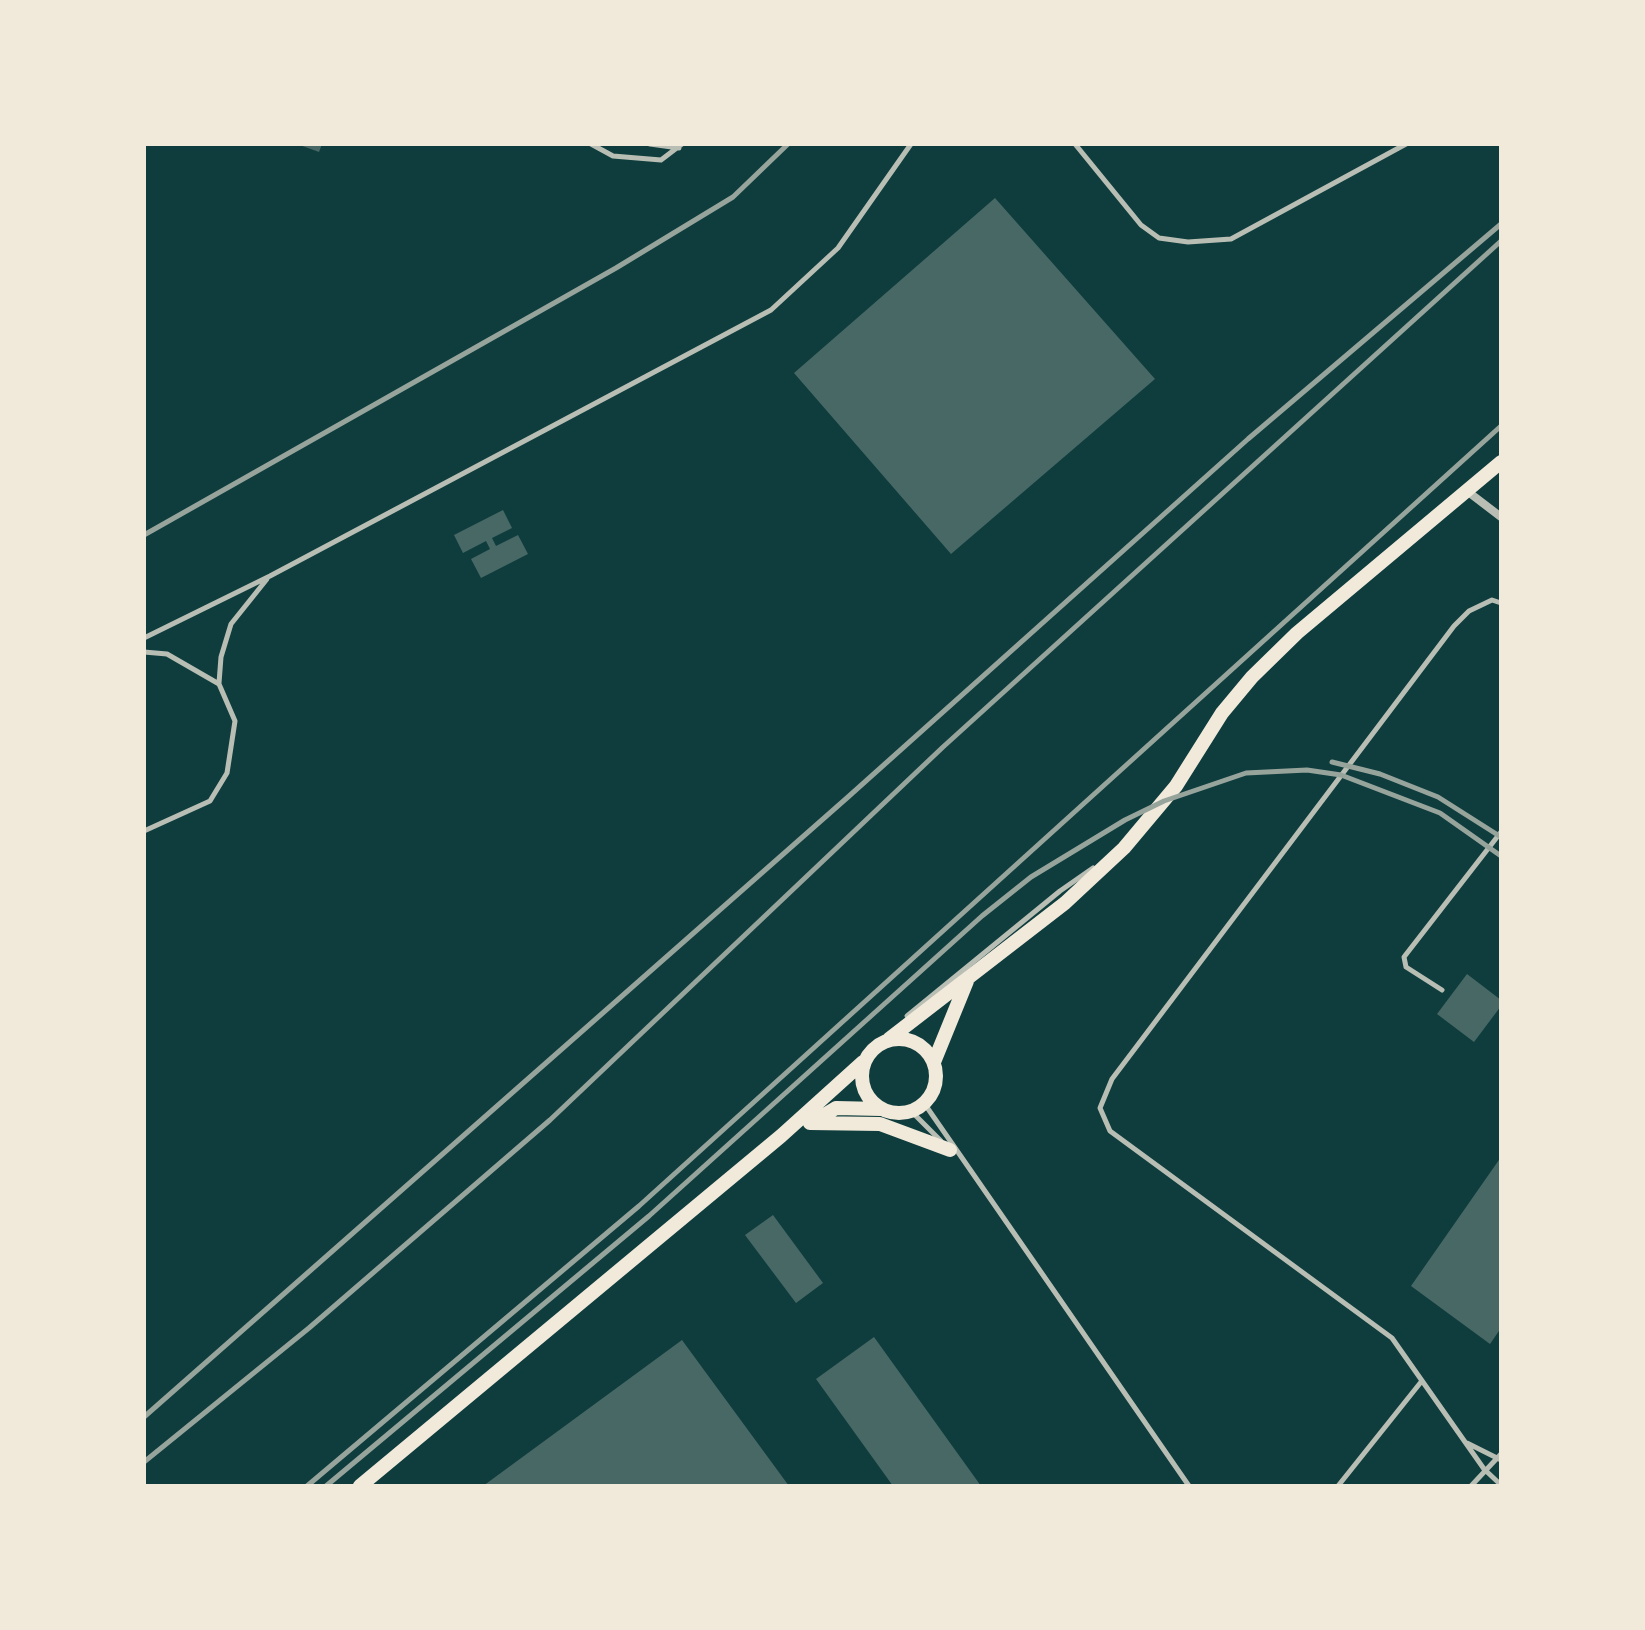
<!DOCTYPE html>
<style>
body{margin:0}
#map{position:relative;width:1645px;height:1630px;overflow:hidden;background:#0f3d3e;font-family:"Fira Sans Condensed",sans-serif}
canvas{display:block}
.frame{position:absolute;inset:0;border:146px solid #f1e9da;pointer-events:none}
</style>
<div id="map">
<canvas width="1645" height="1630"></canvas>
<div class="frame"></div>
</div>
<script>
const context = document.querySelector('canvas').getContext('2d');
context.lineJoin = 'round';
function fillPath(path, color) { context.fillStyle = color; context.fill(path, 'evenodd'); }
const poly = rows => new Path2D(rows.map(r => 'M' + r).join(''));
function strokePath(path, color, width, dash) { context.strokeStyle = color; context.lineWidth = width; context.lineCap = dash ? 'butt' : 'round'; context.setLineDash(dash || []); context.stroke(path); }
const building = poly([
 [297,144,322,144,319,152],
 [995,198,1155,379,951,554,794,373],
 [503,510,512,528,492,538,496,546,518,535,528,554,481,578,471,559,490,549,486,541,463,553,454,535],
 [1467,974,1501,1000,1501,1006,1474,1042,1437,1014],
 [1501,1157,1501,1328,1490,1344,1411,1286],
 [773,1215,823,1283,796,1303,745,1235],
 [874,1337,981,1486,893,1486,816,1379],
 [682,1340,789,1486,483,1486]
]);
const service = poly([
 [591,144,613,156,661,160,682,144],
 [650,144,679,148],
 [1075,144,1141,225,1159,238,1188,242,1231,239,1406,144],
 [1501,603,1492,600,1469,611,1454,626,1112,1079,1100,1108,1110,1131,1392,1338,1484,1469,1501,1485],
 [144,638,270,576,771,310,838,248,911,144],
 [144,652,167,654,219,684,235,721,227,773,210,801,144,831],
 [219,683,221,657,231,624,267,579],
 [1442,990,1406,967,1404,957,1501,832],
 [907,1016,1060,891,1093,868],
 [874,1047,885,1037],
 [924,1103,1189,1486],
 [911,1111,941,1141],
 [1467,1443,1501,1460],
 [1338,1486,1421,1382],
 [1471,1486,1501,1454]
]);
const minor = poly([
 [1467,491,1501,517]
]);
const secondary = poly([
 '862 1076a37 37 0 1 1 74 0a37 37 0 1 1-74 0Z',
 [889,1039,1065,903,1124,848,1176,786,1222,713,1252,677,1297,633,1501,462],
 [934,1062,967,981],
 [810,1123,880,1124,950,1150],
 [811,1123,836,1108,881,1109],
 [360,1486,781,1136,863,1062]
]);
const rail = poly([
 [144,535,616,268,733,197,788,144],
 [1332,762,1380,774,1438,797,1501,837],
 [144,1417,848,797,1248,439,1501,224],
 [144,1462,309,1328,550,1120,943,747,1501,241],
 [307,1486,639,1206,1501,426],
 [326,1486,649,1216,982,916,1031,877,1125,820,1164,801,1246,773,1307,770,1341,775,1440,813,1501,856]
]);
fillPath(building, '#486865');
strokePath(service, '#b8beb3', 5);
strokePath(minor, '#b8beb3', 8);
strokePath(secondary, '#f1e9da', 14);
strokePath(rail, '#97a49c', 5);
</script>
